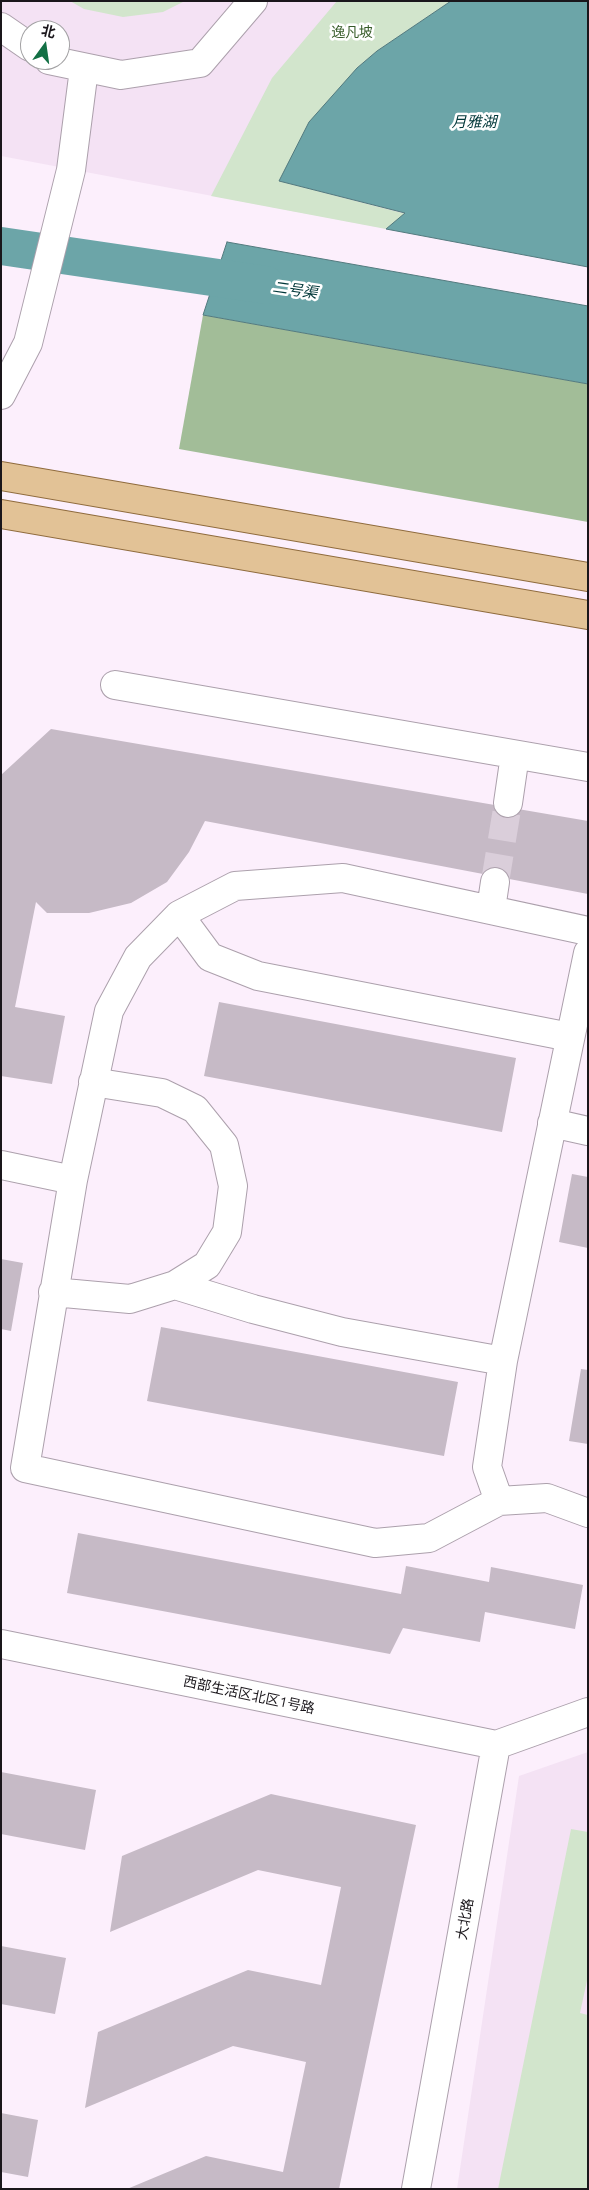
<!DOCTYPE html>
<meta charset="utf-8">
<style>
body{margin:0}
#map{position:relative;width:589px;height:2190px;overflow:hidden;background:#fceffc;font-family:Ubuntu,"Noto Sans SC",sans-serif}
canvas{display:block}
.frame{position:absolute;inset:0;border:2px solid #1a161b;pointer-events:none}
.north{position:absolute;left:20px;top:20px;width:50px;height:50px;box-sizing:border-box;background:#fff;border:1px solid #a3a2a4;border-radius:50%;rotate:14deg;font-size:14px;font-weight:700;line-height:20px;text-align:center;color:#1a161b}
.north::after{content:'';display:block;margin:auto;width:18px;height:22px;background:#137045;clip-path:polygon(50% 0,100% 100%,50% 72%,0 100%)}
</style>
<div id="map">
<canvas width="589" height="2190"></canvas>
<div class="frame"></div>
<div class="north">北</div>
</div>
<script>
const context = document.querySelector('canvas').getContext('2d');
context.lineJoin = 'round';
function fillPath(path, color) { context.fillStyle = color; context.fill(path, 'evenodd'); }
const poly = rows => new Path2D(rows.map(r => 'M' + r).join(''));
function strokePath(path, color, width, dash) { context.strokeStyle = color; context.lineWidth = width; context.lineCap = dash ? 'butt' : 'round'; context.setLineDash(dash || []); context.stroke(path); }
function label(font, color, halo, rows, align = 'center') {
  context.font = font + ' Ubuntu,"Noto Sans SC",sans-serif'; context.lineWidth = 5; context.setLineDash([]); context.textBaseline = 'middle'; context.strokeStyle = halo; context.fillStyle = color; for (const [text, x, y, turn = 0] of rows) {
    context.save(); context.translate(x, y); context.rotate((+turn || 0) * Math.PI / 180); context.textAlign = isNaN(turn) ? turn : align; if (halo) context.strokeText(text, 0, 0); context.fillText(text, 0, 0); context.restore();
  }
}
const built = poly([
 [1,1,588,1,588,267,1,156],
 [30,30,60,30,60,60,30,60],
 [588,1752,588,2189,457,2189,519,1776]
]);
const green = poly([
 [70,1,185,1,163,12,123,17,84,9],
 [337,1,451,1,377,51,357,68,279,181,406,214,386,229,211,196,272,78],
 [571,1829,588,1832,588,1976,580,2013,588,2015,588,2189,498,2189]
]);
const forest = poly([
 [203,315,588,384,588,522,179,449]
]);
const water = poly([
 [451,1,588,1,588,267,386,229,405,213,279,181,309,122,357,68,377,51,451,1],
 [227,242,588,306,588,384,203,315,227,242]
]);
const canal = poly([
 [1,246,266,285]
]);
const building = poly([
 [51,729,588,821,588,894,205,821,189,852,167,882,131,903,89,913,47,913,36,902,15,1007,65,1016,52,1084,1,1076,1,775],
 [219,1002,516,1058,502,1132,204,1076],
 [572,1174,588,1177,588,1248,559,1242],
 [1,1259,23,1263,11,1331,1,1329],
 [161,1327,458,1382,444,1456,147,1401],
 [581,1369,588,1370,588,1444,569,1441],
 [78,1533,401,1594,406,1566,489,1582,491,1567,583,1585,575,1629,485,1612,480,1642,403,1628,390,1654,67,1593],
 [1,1772,96,1790,85,1850,1,1834],
 [271,1794,416,1825,339,2189,127,2189,206,2156,283,2172,306,2062,233,2046,85,2108,98,2032,248,1970,321,1985,341,1887,258,1870,110,1932,122,1856],
 [1,1946,66,1958,55,2014,1,2004],
 [1,2113,38,2120,28,2177,1,2172]
]);
const minorTunnel = poly([
 [495,882,508,803]
]);
const minor = poly([
 [1,27,30,47],
 [49,60,121,75,200,63,253,1],
 [1,395,28,343,71,170,84,69],
 [115,685,588,767],
 [508,803,515,755],
 [491,909,495,882],
 [179,915,210,957,258,976,570,1037],
 [588,931,343,878,235,886,179,915,138,957,109,1011,73,1180,25,1468,375,1543,429,1538,499,1501,547,1498,588,1513],
 [552,1123,588,1131],
 [1,1165,73,1180],
 [175,1285,253,1309,342,1332,503,1361],
 [53,1292,130,1299,175,1285,207,1265,227,1232,233,1186,224,1145,195,1109,162,1093,93,1082],
 [499,1501,487,1467,503,1361,588,953],
 [1,1644,496,1745],
 [416,2189,496,1745,588,1712]
]);
const primary = poly([
 [1,476,588,577],
 [1,514,588,615]
]);
const parkNames = [
 ["逸凡坡",352,32]
];
const streetNames = [
 ["西部生活区北区1号路",249,1695,12],
 ["大北路",465,1919,-80]
];
const waterNames = [
 ["月雅湖",474,122],
 ["二号渠",295,290,8]
];
fillPath(built, '#f4e2f4');
fillPath(green, '#d2e5cc');
fillPath(forest, '#a2bd98');
fillPath(water, '#6ca5a8');
strokePath(water, '#537a7e', 1);
strokePath(canal, '#6ca5a8', 38);
fillPath(building, '#c6bac6');
strokePath(minorTunnel, '#daceda', 28, [28, 14]);
strokePath(minor, '#aca0ac', 30);
strokePath(primary, '#8f6b3d', 30);
strokePath(minor, '#fff', 28);
strokePath(primary, '#e2c296', 28);
label('14px', '#365b28', '#fff', parkNames);
label('14px', '#1a161b', '#fff', streetNames);
label('italic 15px', '#003739', '#fff', waterNames);
</script>
